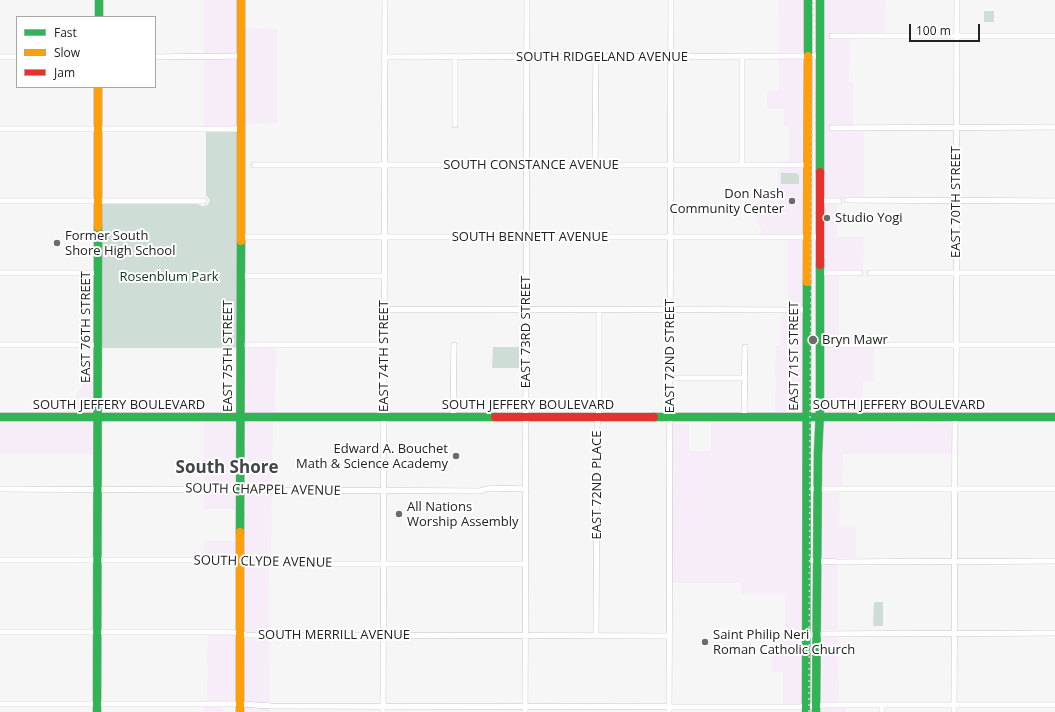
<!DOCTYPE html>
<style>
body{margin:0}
#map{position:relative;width:1055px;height:712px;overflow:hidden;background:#f6f6f7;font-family:"Open Sans",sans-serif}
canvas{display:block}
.legend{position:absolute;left:16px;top:16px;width:140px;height:72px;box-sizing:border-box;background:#fff;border:1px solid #a7a7a7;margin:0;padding:5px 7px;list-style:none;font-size:12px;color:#222223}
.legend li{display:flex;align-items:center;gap:8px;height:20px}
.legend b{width:20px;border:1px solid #a7a7a7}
.scale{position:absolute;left:909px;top:24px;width:71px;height:18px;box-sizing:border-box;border:2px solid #222223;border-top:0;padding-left:5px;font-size:12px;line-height:14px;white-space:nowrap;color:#222223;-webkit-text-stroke:3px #fff;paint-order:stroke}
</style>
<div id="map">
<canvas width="1055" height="712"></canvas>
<ul class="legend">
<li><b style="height:5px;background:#30b455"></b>Fast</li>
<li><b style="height:5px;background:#ff9f0a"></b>Slow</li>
<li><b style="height:5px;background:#e5322d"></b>Jam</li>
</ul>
<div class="scale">100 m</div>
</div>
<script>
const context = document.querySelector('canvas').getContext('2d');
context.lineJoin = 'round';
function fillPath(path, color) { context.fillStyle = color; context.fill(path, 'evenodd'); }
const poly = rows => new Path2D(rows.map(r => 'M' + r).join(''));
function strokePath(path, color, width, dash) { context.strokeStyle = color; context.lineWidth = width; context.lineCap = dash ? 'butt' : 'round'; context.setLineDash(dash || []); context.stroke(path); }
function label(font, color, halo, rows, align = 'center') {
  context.font = font + ' "Open Sans",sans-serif'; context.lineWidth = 4; context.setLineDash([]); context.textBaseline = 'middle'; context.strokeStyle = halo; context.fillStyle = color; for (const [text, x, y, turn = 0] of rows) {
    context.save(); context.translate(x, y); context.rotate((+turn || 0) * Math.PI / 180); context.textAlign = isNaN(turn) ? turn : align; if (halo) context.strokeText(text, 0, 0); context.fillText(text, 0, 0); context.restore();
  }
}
const commercial = poly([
 [204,0,236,0,236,54,204,54],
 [778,0,805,0,804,52,779,52],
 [824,0,886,0,885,33,850,33,849,82,853,83,853,130,864,130,864,198,852,197,847,195,843,198,824,198],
 [245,28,277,29,277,123,245,124],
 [204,59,236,59,236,126,204,126],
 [779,59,803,59,804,60,804,233,802,234,762,234,757,221,758,201,778,201,779,161,789,161,789,127,784,126,784,109,767,109,767,91,779,90],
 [824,203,837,203,837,237,864,237,863,270,823,270],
 [788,239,802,240,803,241,803,305,802,306,788,306],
 [839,275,839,342,828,340,825,344,825,347,830,350,837,348,874,348,874,381,863,382,863,412,824,412,823,276],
 [782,312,802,312,803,313,803,412,775,412,776,345,781,345],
 [247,343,276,343,275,411,273,424,271,557,269,562,270,712,245,712],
 [82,381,93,381,93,412,72,412,70,402,82,387],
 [0,421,93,421,94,454,0,454],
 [204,421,235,421,235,485,204,485],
 [959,422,959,454,843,454,842,486,823,486,821,485,822,424,824,423],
 [711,423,802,423,801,632,785,633,785,594,741,594,741,583,670,583,671,424,689,424,689,451,711,451],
 [204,491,235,492,235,509,204,509],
 [823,493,840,493,839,526,856,526,856,558,823,558,821,557,822,494],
 [204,541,235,541,235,558,204,558],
 [823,564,838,565,838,630,822,630,821,629,821,566],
 [208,634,235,635,235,701,207,701],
 [822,637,838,637,839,702,823,702,821,701],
 [773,639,801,639,802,640,802,703,801,704,783,704,783,672,772,672],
 [204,707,223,707,223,712,204,712],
 [823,708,846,708,846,712,821,712,821,709]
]);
const green = poly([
 [984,11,994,11,994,22,984,22],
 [206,131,238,131,238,348,99,348,99,203,196,203,202,206,208,205,210,200,206,195],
 [781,173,796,173,799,175,799,184,781,184],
 [493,347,519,347,519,368,492,368],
 [874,602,883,602,883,626,873,626]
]);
const street = poly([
 [832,36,1055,36],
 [0,57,17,57],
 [155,57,241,56],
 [384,57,820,56],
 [455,125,455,57],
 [832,128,1055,127],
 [0,129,240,129],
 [254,165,808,165],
 [595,165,596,57],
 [742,165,742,56],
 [847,200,1055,201],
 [0,201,204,201],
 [819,201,839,201],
 [240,237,819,237],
 [0,273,98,273],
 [819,273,860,273],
 [870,273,1055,273],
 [240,276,384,276],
 [384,309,807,310],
 [0,345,98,345],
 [240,345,384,345],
 [830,345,1055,345],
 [670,378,745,378],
 [956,404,957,0],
 [453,417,454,345],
 [744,418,745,347],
 [0,489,480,491,489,488,526,489],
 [806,489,1055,489],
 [0,560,234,560,248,564,525,564],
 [806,560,838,562,1055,561],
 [0,632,232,632,246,635,669,636],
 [596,636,597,426,599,409,599,310],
 [743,636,800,636,823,634,1055,633],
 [0,704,240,704,271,706,800,707,823,705,1055,705],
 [383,712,385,0],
 [525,712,527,0],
 [669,712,671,0],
 [882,712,882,705],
 [954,712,955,417]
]);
const fast = poly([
 [99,0,99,17],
 [820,0,820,172],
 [808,56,808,0],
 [0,417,495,417],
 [654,417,1055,417],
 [240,532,241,241],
 [97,712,98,227],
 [806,712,807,282],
 [816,712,818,454,820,410,820,265]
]);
const slow = poly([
 [98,227,98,87],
 [241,241,241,0],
 [807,282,808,56],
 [240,712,240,532]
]);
const jam = poly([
 [820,172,820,265],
 [495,417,654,417]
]);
const rail = poly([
 [809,712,810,425,813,0]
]);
const markers = [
 [792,201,4,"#6c6c6d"],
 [827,218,4,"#6c6c6d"],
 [57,243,4,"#6c6c6d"],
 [813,340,5,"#6c6c6d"],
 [456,456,4,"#6c6c6d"],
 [399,514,4,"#6c6c6d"],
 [705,642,4,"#6c6c6d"]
];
const streetNames = [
 ["SOUTH RIDGELAND AVENUE",602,57],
 ["SOUTH CONSTANCE AVENUE",531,165],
 ["EAST 70TH STREET",956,202,-90],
 ["SOUTH BENNETT AVENUE",530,237],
 ["EAST 76TH STREET",86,327,-90],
 ["EAST 73RD STREET",526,332,-90],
 ["EAST 75TH STREET",228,356,-90],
 ["EAST 74TH STREET",384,356,-90],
 ["EAST 72ND STREET",670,356,-90],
 ["EAST 71ST STREET",794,356,-90],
 ["SOUTH JEFFERY BOULEVARD",119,405],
 ["SOUTH JEFFERY BOULEVARD",528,405],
 ["SOUTH JEFFERY BOULEVARD",899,405],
 ["EAST 72ND PLACE",597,485,-90],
 ["SOUTH CHAPPEL AVENUE",263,490,1],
 ["SOUTH CLYDE AVENUE",263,562,1],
 ["SOUTH MERRILL AVENUE",334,635]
];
const poiNames = [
 ["Don Nash",784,194,"right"],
 ["Community Center",784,209,"right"],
 ["Studio Yogi",835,218],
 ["Former South",65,236],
 ["Shore High School",65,251],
 ["Bryn Mawr",822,340],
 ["Edward A. Bouchet",448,449,"right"],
 ["Math & Science Academy",448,464,"right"],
 ["All Nations",407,507],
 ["Worship Assembly",407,522],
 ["Saint Philip Neri",713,635],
 ["Roman Catholic Church",713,650]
];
const parkNames = [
 ["Rosenblum Park",169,277]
];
const districtNames = [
 ["South Shore",227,468]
];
fillPath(commercial, '#f6edf8');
fillPath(green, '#ceddd5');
strokePath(street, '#acacad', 6);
strokePath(fast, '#acacad', 9);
strokePath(slow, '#acacad', 9);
strokePath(jam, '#acacad', 9);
strokePath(street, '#fefefe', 5.5);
strokePath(fast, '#30b455', 8);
strokePath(slow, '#ff9f0a', 8);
strokePath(jam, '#e5322d', 8);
strokePath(rail, '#d1d1d2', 1.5, [2, 4]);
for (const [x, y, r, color] of markers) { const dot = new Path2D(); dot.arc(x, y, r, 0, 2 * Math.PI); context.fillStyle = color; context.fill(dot); strokePath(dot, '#fff', 1.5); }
label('13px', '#222223', '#fff', streetNames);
label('13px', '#222223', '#fff', poiNames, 'left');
label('13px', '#0a3824', '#fff', parkNames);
label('bold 17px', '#434446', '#fff', districtNames);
</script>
